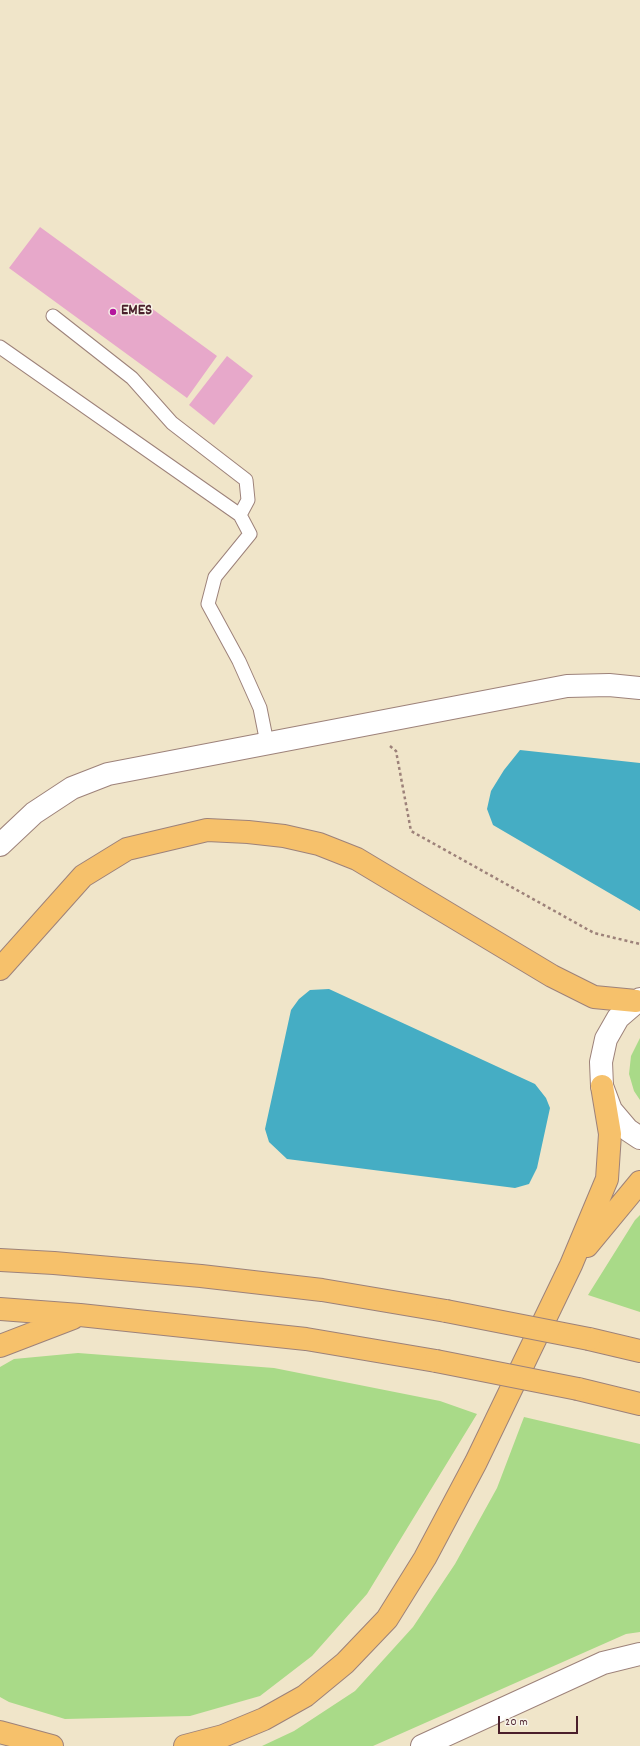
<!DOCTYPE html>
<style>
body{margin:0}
#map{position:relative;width:640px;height:1746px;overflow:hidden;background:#f0e5c9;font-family:Dekko,sans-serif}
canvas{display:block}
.scale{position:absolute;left:498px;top:1716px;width:80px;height:18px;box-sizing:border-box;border:2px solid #4a1f2b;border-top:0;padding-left:5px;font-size:12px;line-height:14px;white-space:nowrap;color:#4a1f2b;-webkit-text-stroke:3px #f7f3e8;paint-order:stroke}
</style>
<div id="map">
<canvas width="640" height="1746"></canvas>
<div class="scale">20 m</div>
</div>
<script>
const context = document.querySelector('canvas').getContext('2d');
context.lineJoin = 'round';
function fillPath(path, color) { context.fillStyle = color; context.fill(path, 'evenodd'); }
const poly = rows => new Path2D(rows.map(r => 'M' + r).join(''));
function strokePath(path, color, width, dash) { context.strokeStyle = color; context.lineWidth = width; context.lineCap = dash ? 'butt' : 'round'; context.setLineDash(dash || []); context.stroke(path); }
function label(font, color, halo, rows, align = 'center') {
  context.font = font + ' Dekko,sans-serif'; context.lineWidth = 3; context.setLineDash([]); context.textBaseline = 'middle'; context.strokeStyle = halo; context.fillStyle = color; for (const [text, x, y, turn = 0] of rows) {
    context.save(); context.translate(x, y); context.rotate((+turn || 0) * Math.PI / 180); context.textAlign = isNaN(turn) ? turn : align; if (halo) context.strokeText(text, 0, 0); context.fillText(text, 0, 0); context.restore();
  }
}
const green = poly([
 [640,1038,640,1100,634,1091,629,1074,631,1056],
 [640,1215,640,1312,588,1295,635,1220],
 [78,1353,274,1368,440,1401,477,1414,367,1594,312,1656,260,1696,190,1716,65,1719,9,1702,0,1697,0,1367,14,1359],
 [524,1417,640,1444,640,1632,626,1634,373,1746,262,1746,294,1731,355,1691,413,1627,455,1564,497,1488]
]);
const water = poly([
 [520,750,640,763,640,911,493,825,487,809,491,791,504,770],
 [329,989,535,1084,546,1098,550,1108,537,1168,529,1184,515,1188,287,1159,269,1142,265,1129,291,1010,299,999,310,990]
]);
const building = poly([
 [40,227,217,356,187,398,9,268],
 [227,356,253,376,214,425,189,405]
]);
const path = poly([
 [390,746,396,751,411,831,594,933,640,944]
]);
const service = poly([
 [53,316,132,378,172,423,246,480,248,500,240,515],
 [0,347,240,515,250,534,215,577,208,604,239,661,260,708,267,743]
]);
const minor = poly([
 [0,845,34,813,72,788,108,774,567,686,609,685,640,688]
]);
const tertiary = poly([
 [640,999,618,1018,606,1039,601,1062,602,1086,611,1110,628,1130,640,1138],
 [422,1746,603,1663,640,1654]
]);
const motorway = poly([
 [0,969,83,876,127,849,207,830,248,832,284,836,319,844,357,859,552,976,594,997,636,1001],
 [587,1246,640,1182],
 [0,1260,54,1263,201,1276,322,1290,446,1311],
 [0,1309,80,1315,306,1339,436,1361],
 [589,1339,640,1351],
 [0,1346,73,1318],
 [578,1389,640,1404],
 [0,1732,52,1746],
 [185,1746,223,1736,264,1719,305,1696,345,1663,387,1619,425,1558,476,1462,571,1265,607,1179,610,1134,602,1086]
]);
const motorwayBridge = poly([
 [446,1311,589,1339],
 [436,1361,578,1389]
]);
const markers = [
 [113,312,4,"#b5179e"]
];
const poiNames = [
 ["EMES",121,312]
];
fillPath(green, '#a9da88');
fillPath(water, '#45adc4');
fillPath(building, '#e7a8ca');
strokePath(service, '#9d827a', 15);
strokePath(minor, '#9d827a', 24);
strokePath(tertiary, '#9d827a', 24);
strokePath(motorway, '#9d827a', 24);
strokePath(path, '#9d827a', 2.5, [3, 3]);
strokePath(service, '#fff', 13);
strokePath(minor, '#fff', 22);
strokePath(tertiary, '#fff', 22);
strokePath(motorway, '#f6c16b', 22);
strokePath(motorwayBridge, '#9d827a', 24, []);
strokePath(motorwayBridge, '#f6c16b', 22);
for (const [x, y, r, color] of markers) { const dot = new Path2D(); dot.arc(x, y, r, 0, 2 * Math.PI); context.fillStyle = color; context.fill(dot); strokePath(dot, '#f7f3e8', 1.5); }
label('bold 16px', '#4a1f2b', '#f7f3e8', poiNames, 'left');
</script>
